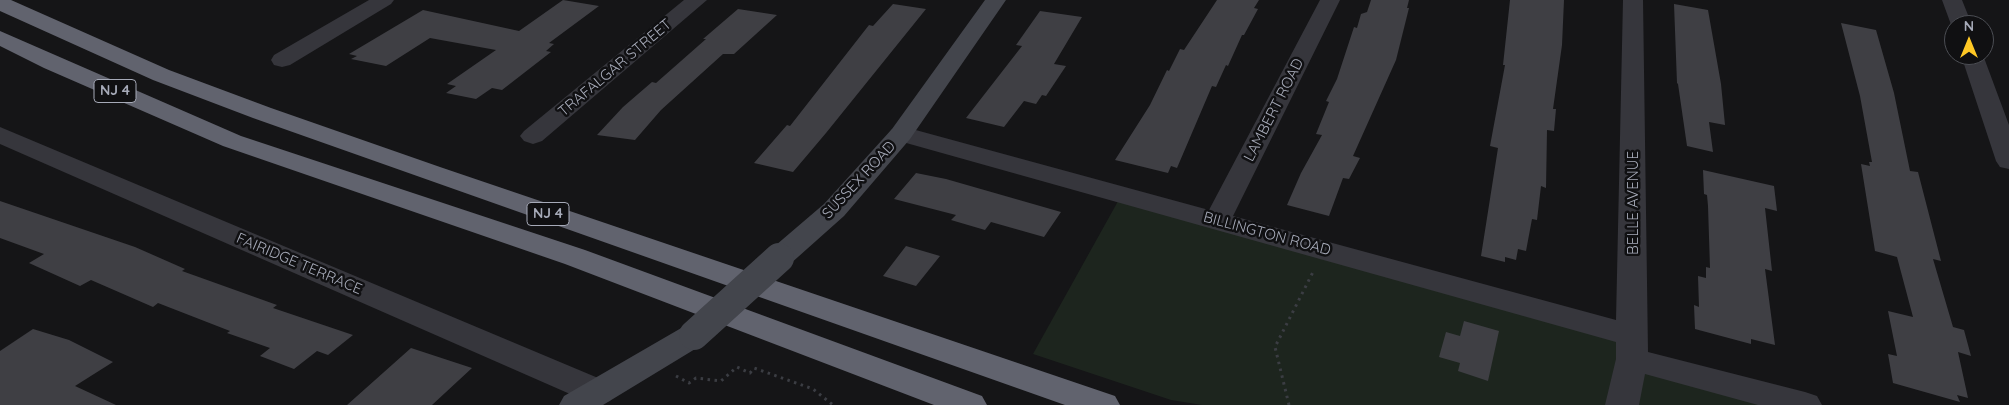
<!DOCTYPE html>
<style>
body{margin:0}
#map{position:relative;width:2009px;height:405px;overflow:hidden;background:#151517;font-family:Quicksand,sans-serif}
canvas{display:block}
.north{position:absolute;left:1944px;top:15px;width:50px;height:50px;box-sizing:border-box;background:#101012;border:1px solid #4c4e54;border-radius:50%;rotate:0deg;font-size:14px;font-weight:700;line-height:20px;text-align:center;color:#a6aab8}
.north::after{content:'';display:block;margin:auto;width:18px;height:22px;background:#ffc825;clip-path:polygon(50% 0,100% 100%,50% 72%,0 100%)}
</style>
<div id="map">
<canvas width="2009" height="405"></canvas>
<div class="north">N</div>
</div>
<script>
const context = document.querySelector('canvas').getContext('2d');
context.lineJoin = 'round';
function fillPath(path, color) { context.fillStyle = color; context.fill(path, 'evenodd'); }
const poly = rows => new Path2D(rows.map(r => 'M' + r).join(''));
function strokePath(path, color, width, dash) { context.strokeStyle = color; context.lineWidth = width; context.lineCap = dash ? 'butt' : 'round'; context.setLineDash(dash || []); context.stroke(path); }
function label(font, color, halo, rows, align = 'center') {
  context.font = font + ' Quicksand,sans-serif'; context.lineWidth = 5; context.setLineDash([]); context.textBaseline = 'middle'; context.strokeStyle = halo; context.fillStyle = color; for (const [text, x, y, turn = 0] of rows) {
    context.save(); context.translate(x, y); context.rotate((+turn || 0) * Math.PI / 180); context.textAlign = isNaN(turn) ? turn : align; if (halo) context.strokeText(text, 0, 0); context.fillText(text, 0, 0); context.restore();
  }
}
const green = poly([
 [1122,194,1632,335,1633,359,1805,405,1202,405,1171,400,1033,354]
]);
const building = poly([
 [563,0,599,6,549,43,554,44,546,51,551,52,502,90,492,88,476,99,446,93,456,86,447,84,496,50,430,38,386,66,351,59,357,56,349,54,423,10,519,31],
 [1217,0,1259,0,1254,8,1258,9,1244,35,1242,35,1228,66,1226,65,1216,87,1212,86,1177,168,1171,166,1168,173,1115,160,1150,105,1167,70,1169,71,1180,49,1184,50],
 [1371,0,1409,0,1407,8,1409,8,1396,60,1353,156,1360,158,1349,179,1343,178,1329,216,1287,205,1301,173,1322,135,1316,134,1329,102,1326,101,1337,79,1354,27,1357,28,1361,14,1367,12],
 [1510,0,1564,0,1562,45,1553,109,1556,109,1554,131,1547,130,1546,188,1541,186,1537,220,1532,219,1526,251,1518,249,1516,260,1505,257,1505,262,1481,256,1498,148,1490,146,1505,65,1503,65],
 [893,4,926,9,826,133,793,172,754,163,787,125,790,126,869,25,873,26],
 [1674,4,1708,10,1721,84,1725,125,1709,122,1713,152,1687,146,1678,84,1677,83],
 [738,9,777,15,734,54,723,54,661,110,635,140,597,135,623,107,652,82,656,83,706,39,703,39],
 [1040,11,1082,17,1054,64,1066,66,1046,96,1042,95,1036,104,1024,101,1004,127,966,118,1022,46,1016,45],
 [1841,23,1876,30,1894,93,1910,171,1918,172,1941,261,1933,259,1953,327,1964,330,1971,356,1958,352,1968,398,1957,395,1960,402,1893,383,1888,354,1897,356,1888,311,1913,317,1897,257,1875,251,1861,164,1870,166,1869,162,1872,162,1860,96],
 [1703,170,1774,186,1777,211,1765,208,1772,271,1765,269,1775,345,1751,339,1751,344,1695,329,1694,305,1699,307,1698,276,1706,278,1706,267,1710,268,1708,206,1707,195,1704,194],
 [916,173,946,179,1061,212,1044,237,991,222,985,230,951,220,956,215,894,199],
 [0,201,135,247,185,269,182,271,277,305,273,308,353,335,328,355,317,351,294,369,260,356,270,348,227,333,230,331,158,303,153,307,91,280,80,286,29,263,44,254,0,238],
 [906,246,940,256,916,286,883,276],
 [1464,321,1499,331,1488,381,1458,371,1460,363,1439,357,1446,332,1460,336],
 [33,329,69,340,113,362,75,386,116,405,0,405,0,351],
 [411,348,472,368,432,405,347,405]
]);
const path = poly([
 [676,376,689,383,696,378,721,381,737,367,750,373,754,368,813,389,833,405],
 [1289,405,1275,347,1313,272]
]);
const street = poly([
 [369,0,394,0,391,4,290,65,282,67,274,65,271,60,274,55,369,0],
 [684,0,707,0,542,141,533,144,524,141,520,136,524,131,684,0],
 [1320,0,1340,0,1233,216,1616,320,1623,0,1643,0,1648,352,1805,392,1817,396,1822,405,1758,405,1645,374,1639,405,1605,405,1616,359,1616,342,892,139,888,134,892,129,901,126,1209,210,1320,0],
 [1942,0,1962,0,1972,25,1954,25,1953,30,1942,0],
 [1961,55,1983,55,2009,125,2009,169,2000,167,1996,161,1961,55],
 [0,127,610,383,615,392,610,401,598,404,586,401,0,144,0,127]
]);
const secondary = poly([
 [985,0,1006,0,910,139,844,216,789,265,779,267,769,265,764,258,769,251,824,204,892,129,985,0],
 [694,324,705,327,710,335,705,343,603,405,559,405,564,396,683,327,694,324]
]);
const highway = poly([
 [0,0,11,0,169,70,271,108,440,167,1115,396,1120,405,1065,405,253,118,153,80,0,11,0,0],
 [0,31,241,136,585,250,982,396,987,405,934,405,565,264,223,146,44,68,0,46,0,31]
]);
const secondaryBridge = poly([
 [694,335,779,258]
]);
const shields = [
 [115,91,42],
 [548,214,42]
];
const shieldNames = [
 ["NJ 4",115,91],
 ["NJ 4",548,214]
];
const streetNames = [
 ["TRAFALGAR STREET",615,68,-40],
 ["LAMBERT ROAD",1274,110,-63],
 ["SUSSEX ROAD",859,180,-47],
 ["BELLE AVENUE",1633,203,-90],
 ["BILLINGTON ROAD",1267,234,15],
 ["FAIRIDGE TERRACE",299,264,23]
];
fillPath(green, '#1d251e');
fillPath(building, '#3f3f44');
strokePath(path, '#3b3d43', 3, [2.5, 4.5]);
fillPath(street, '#36363c');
fillPath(secondary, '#43454c');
fillPath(highway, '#61636e');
strokePath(secondaryBridge, '#43454c', 30);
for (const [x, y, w] of shields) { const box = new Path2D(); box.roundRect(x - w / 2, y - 11.5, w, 23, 4); context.fillStyle = '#101012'; context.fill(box); strokePath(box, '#a6aab8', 1); }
label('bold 14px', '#a6aab8', null, shieldNames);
label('15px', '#a6aab8', '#101012', streetNames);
</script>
